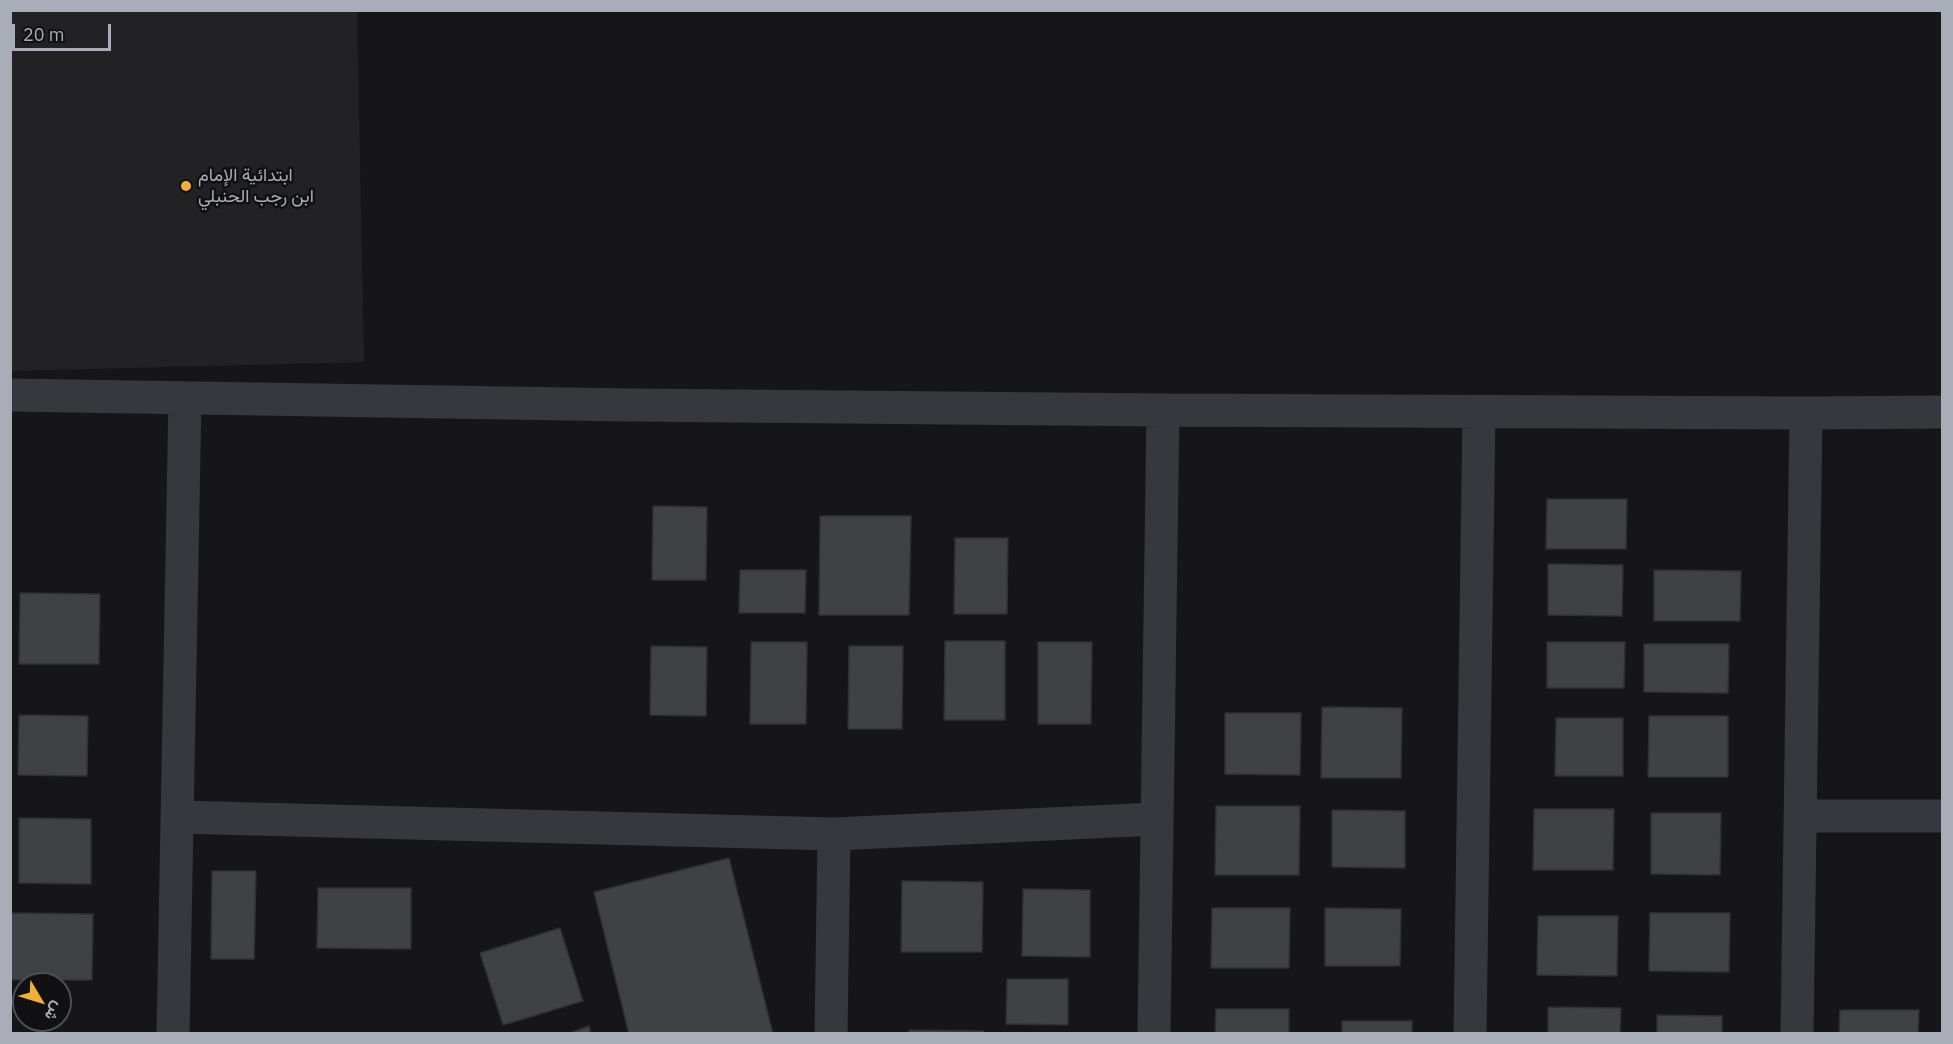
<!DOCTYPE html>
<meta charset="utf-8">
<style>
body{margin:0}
#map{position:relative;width:1953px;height:1044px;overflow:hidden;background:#161618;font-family:"IBM Plex Sans",Vazirmatn,sans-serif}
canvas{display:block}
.frame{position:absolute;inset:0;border:12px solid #a8adb8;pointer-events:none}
.north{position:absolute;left:12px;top:972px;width:60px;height:60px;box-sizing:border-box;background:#111113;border:2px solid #4d4f55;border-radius:50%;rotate:128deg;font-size:16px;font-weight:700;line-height:24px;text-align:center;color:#a8adb8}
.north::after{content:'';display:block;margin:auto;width:21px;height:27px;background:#f2b134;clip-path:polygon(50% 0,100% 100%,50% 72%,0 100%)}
.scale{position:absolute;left:12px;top:24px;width:99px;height:27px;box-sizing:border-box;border:3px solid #a8adb8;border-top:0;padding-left:8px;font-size:18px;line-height:21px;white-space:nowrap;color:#a8adb8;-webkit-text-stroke:4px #111113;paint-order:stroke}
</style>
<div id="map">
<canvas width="1953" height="1044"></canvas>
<div class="frame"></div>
<div class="north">ش</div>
<div class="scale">20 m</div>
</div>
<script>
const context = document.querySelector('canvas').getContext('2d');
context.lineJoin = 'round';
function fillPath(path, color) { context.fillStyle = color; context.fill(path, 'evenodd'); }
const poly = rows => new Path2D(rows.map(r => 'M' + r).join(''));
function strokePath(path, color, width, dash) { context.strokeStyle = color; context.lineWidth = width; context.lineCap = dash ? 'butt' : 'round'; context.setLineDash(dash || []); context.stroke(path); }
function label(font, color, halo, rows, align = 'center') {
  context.font = font + ' "IBM Plex Sans",Vazirmatn,sans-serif'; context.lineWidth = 5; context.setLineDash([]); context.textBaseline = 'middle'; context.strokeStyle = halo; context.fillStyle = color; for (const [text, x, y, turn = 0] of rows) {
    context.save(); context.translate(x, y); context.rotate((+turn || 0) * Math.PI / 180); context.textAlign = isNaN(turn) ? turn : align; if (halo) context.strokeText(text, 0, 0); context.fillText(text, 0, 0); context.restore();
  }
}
const built = poly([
 [10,11,357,11,364,362,11,371]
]);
const building = poly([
 [1547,499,1627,499,1626,549,1546,549,1547,499],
 [653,506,707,507,706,580,652,580,653,506],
 [820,516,911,516,909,615,819,615,820,516],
 [955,538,1008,538,1007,614,954,614,955,538],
 [1548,564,1623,565,1622,616,1548,615,1548,564],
 [740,570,806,570,805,613,739,613,740,570],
 [1654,570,1741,571,1740,621,1654,621,1654,570],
 [20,593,100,594,99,664,19,664,20,593],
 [945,641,1005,641,1005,720,944,720,945,641],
 [751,642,807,642,806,724,750,724,751,642],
 [1038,642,1092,642,1091,724,1038,724,1038,642],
 [1547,642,1625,642,1624,688,1547,688,1547,642],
 [1644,644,1729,644,1728,693,1644,692,1644,644],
 [651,646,707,647,706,716,650,715,651,646],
 [849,646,903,646,902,729,848,729,849,646],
 [1322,707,1402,708,1401,778,1321,778,1322,707],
 [1225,713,1301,713,1300,775,1225,774,1225,713],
 [19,715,88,716,87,776,18,775,19,715],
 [1649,716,1728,716,1728,777,1648,777,1649,716],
 [1556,718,1623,718,1623,776,1555,776,1556,718],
 [1216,806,1300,806,1299,875,1215,875,1216,806],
 [1534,809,1614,809,1613,870,1533,870,1534,809],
 [1332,810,1405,811,1405,868,1332,867,1332,810],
 [1651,813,1721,813,1720,875,1651,874,1651,813],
 [19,818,91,819,91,884,19,883,19,818],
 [729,858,773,1034,629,1034,594,892,729,858],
 [212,871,256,871,254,959,211,959,212,871],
 [902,881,983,882,982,952,901,952,902,881],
 [318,888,411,888,411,949,317,948,318,888],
 [1023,889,1090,890,1090,957,1022,956,1023,889],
 [1212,908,1290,908,1289,968,1211,968,1212,908],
 [1325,908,1401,909,1400,966,1325,966,1325,908],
 [10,913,93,914,92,980,10,980,10,913],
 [1650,913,1730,913,1729,972,1649,971,1650,913],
 [1538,916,1618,916,1617,976,1537,975,1538,916],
 [560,928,583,1001,503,1025,480,953,560,928],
 [1007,979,1068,979,1068,1025,1006,1024,1007,979],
 [1548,1007,1621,1008,1620,1034,1548,1034,1548,1007],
 [1216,1009,1289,1009,1289,1034,1215,1034,1216,1009],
 [1840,1010,1919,1010,1918,1034,1839,1034,1840,1010],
 [1657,1015,1722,1016,1722,1034,1657,1034,1657,1015],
 [1342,1021,1412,1021,1412,1034,1342,1034,1342,1021],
 [589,1026,591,1034,568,1034,589,1026],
 [909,1030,984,1031,984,1034,909,1034,909,1030]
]);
const minor = poly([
 [10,395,631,405,1163,410,1806,413,1942,412],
 [1800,816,1942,816],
 [177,817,834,834],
 [173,1034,185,398],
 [831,1034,834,834,1157,819],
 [1154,1034,1163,410],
 [1470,1034,1479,412],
 [1797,1034,1806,413]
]);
const markers = [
 [186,186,6,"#f2b134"]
];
const poiNames = [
 ["ابتدائية الإمام",198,176],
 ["ابن رجب الحنبلي",198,197]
];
fillPath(built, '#222225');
fillPath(building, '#404145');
strokePath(building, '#303034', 1.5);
strokePath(minor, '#37383d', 33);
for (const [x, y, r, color] of markers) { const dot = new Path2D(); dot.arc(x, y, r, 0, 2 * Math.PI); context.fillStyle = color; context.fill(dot); strokePath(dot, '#111113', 2); }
label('18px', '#a8adb8', '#111113', poiNames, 'left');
</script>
